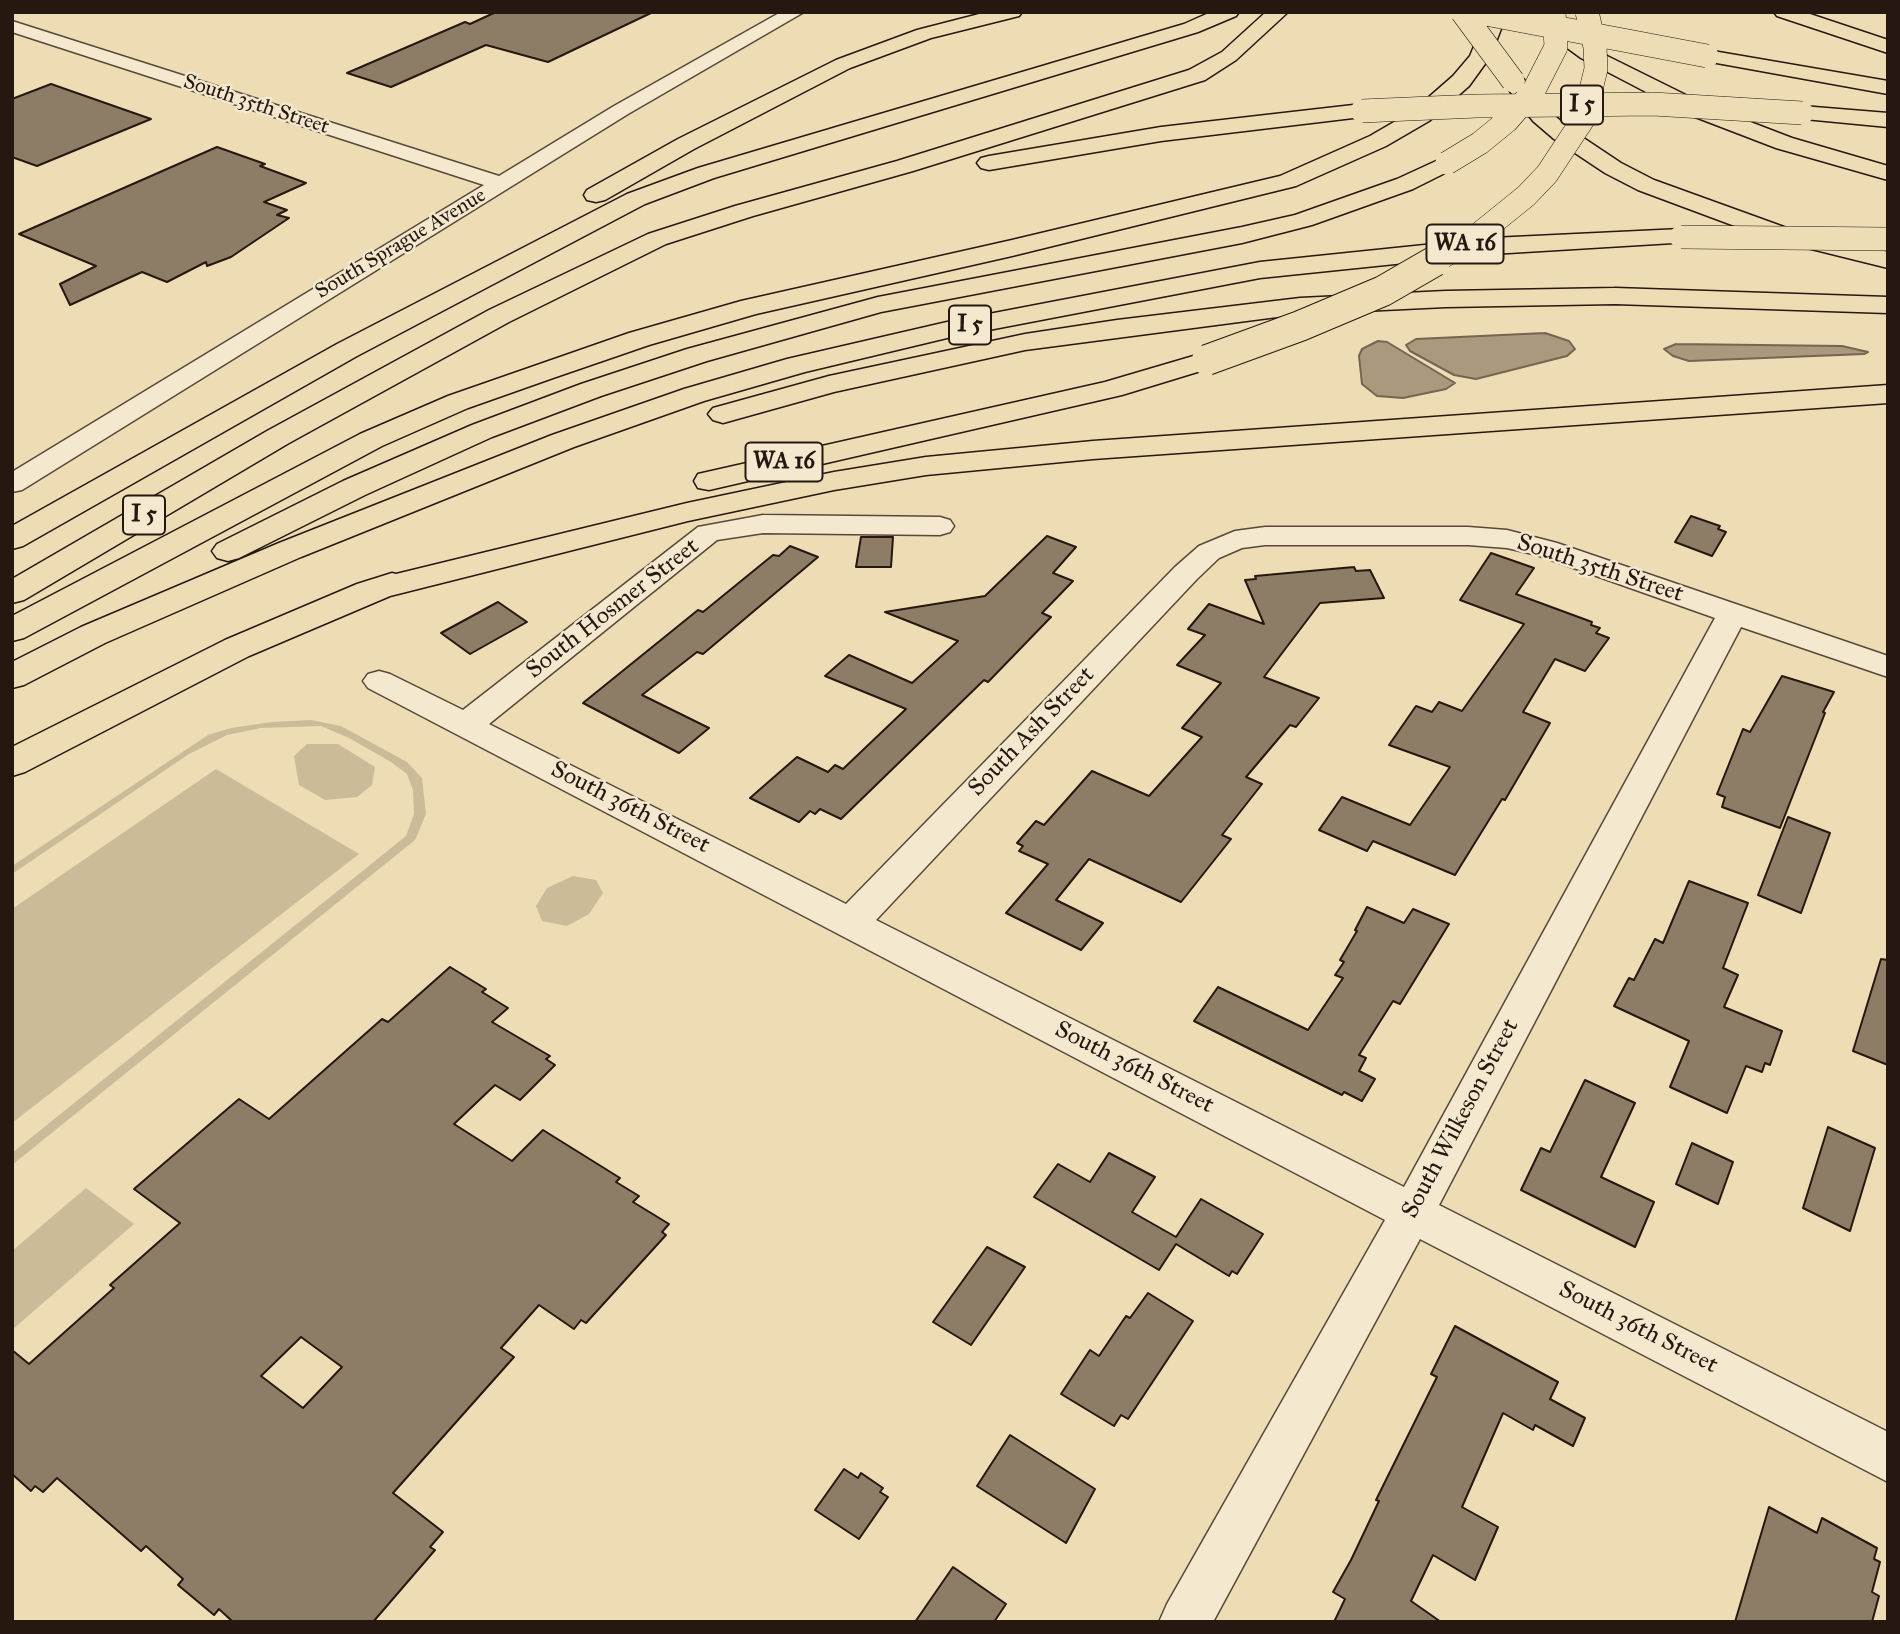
<!DOCTYPE html>
<style>
body{margin:0}
#map{position:relative;width:1900px;height:1634px;overflow:hidden;background:#eedcb5;font-family:"IM FELL Great Primer",serif}
canvas{display:block}
.frame{position:absolute;inset:0;border:14px solid #261710;pointer-events:none}
</style>
<div id="map">
<canvas width="1900" height="1634"></canvas>
<div class="frame"></div>
</div>
<script>
const context = document.querySelector('canvas').getContext('2d');
context.lineJoin = 'round';
function fillPath(path, color) { context.fillStyle = color; context.fill(path, 'evenodd'); }
const poly = rows => new Path2D(rows.map(r => 'M' + r).join(''));
function strokePath(path, color, width, dash) { context.strokeStyle = color; context.lineWidth = width; context.lineCap = dash ? 'butt' : 'round'; context.setLineDash(dash || []); context.stroke(path); }
function label(font, color, halo, rows, align = 'center') {
  context.font = font + ' "IM FELL Great Primer",serif'; context.lineWidth = 5; context.setLineDash([]); context.textBaseline = 'middle'; context.strokeStyle = halo; context.fillStyle = color; for (const [text, x, y, turn = 0] of rows) {
    context.save(); context.translate(x, y); context.rotate((+turn || 0) * Math.PI / 180); context.textAlign = isNaN(turn) ? turn : align; if (halo) context.strokeText(text, 0, 0); context.fillText(text, 0, 0); context.restore();
  }
}
const green = poly([
 [311,720,341,726,407,762,422,778,426,814,415,840,12,1165,12,1153,406,836,414,814,413,790,407,774,391,762,349,738,321,726,261,728,227,735,189,754,12,874,12,866,208,735,231,728,272,722],
 [307,744,338,744,375,767,372,785,357,797,325,800,299,785,294,756],
 [216,769,359,854,12,1123,12,909],
 [573,876,596,880,603,893,589,914,567,926,542,921,536,906,547,888],
 [86,1188,134,1224,12,1330,12,1251]
]);
const water = poly([
 [1545,333,1569,341,1575,349,1567,356,1476,379,1454,375,1410,351,1406,345,1416,339,1545,333],
 [1378,341,1387,342,1455,383,1446,389,1403,398,1377,396,1362,384,1359,356,1362,349,1378,341],
 [1676,344,1842,346,1868,352,1864,354,1689,361,1673,356,1664,349,1676,344]
]);
const building = poly([
 [496,12,653,12,548,62,486,45,391,87,347,73,465,22,470,24,496,12],
 [51,84,151,119,37,166,12,157,12,99,51,84],
 [217,147,265,164,260,166,306,183,264,202,287,210,277,215,289,218,231,257,207,266,206,262,167,282,142,272,70,305,60,284,96,266,19,234,217,147],
 [1691,516,1720,526,1718,529,1726,532,1712,556,1675,542,1691,516],
 [1047,536,1076,547,1053,573,1073,581,1042,613,1051,617,988,682,984,680,841,819,820,809,815,814,810,811,799,822,750,798,797,757,828,772,835,765,843,769,906,709,825,676,849,655,912,683,958,641,885,612,985,596,1047,536],
 [861,537,893,537,891,567,856,567,861,537],
 [790,546,818,557,703,654,697,652,642,695,709,728,679,753,583,703,698,610,703,612,773,555,779,556,790,546],
 [1491,553,1534,568,1516,594,1592,622,1591,625,1600,628,1596,633,1609,638,1585,671,1555,659,1523,712,1550,723,1505,800,1502,799,1455,875,1373,841,1367,851,1319,830,1342,797,1410,825,1450,767,1389,745,1416,706,1432,712,1439,702,1462,711,1524,624,1460,600,1491,553],
 [1354,567,1356,571,1370,570,1384,598,1320,603,1264,677,1319,698,1296,727,1290,725,1246,777,1262,784,1222,835,1231,839,1181,902,1089,859,1056,900,1103,923,1081,950,1006,913,1048,864,1019,851,1023,846,1017,843,1036,821,1044,825,1092,771,1149,796,1202,737,1182,728,1221,683,1177,665,1205,635,1188,629,1209,604,1264,624,1245,580,1256,579,1255,576,1354,567],
 [498,602,527,622,470,654,441,633,498,602],
 [1782,676,1834,692,1823,712,1825,713,1780,828,1722,807,1725,797,1717,794,1743,729,1750,732,1782,676],
 [1788,817,1830,833,1801,913,1758,895,1788,817],
 [1689,881,1748,903,1723,968,1738,975,1724,1007,1782,1031,1770,1065,1765,1063,1762,1072,1746,1066,1727,1113,1670,1087,1689,1041,1614,1006,1629,978,1634,980,1655,939,1663,943,1689,881],
 [1367,907,1404,923,1413,909,1449,924,1400,1004,1393,1001,1359,1055,1366,1058,1359,1071,1375,1079,1362,1101,1344,1092,1342,1095,1194,1021,1218,987,1308,1030,1343,978,1335,975,1344,962,1340,960,1357,931,1355,930,1367,907],
 [1881,959,1888,960,1888,1065,1853,1051,1881,959],
 [450,967,486,989,482,992,508,1008,492,1022,550,1056,546,1059,555,1065,520,1100,495,1085,454,1124,512,1161,543,1130,620,1178,616,1182,639,1196,633,1202,669,1224,662,1232,666,1235,586,1323,581,1320,574,1329,539,1305,501,1348,514,1357,393,1493,443,1532,430,1547,435,1550,373,1622,233,1622,219,1609,214,1615,178,1585,183,1579,146,1546,141,1551,57,1478,43,1492,35,1486,31,1491,12,1474,12,1350,29,1364,114,1288,110,1285,180,1223,134,1189,239,1099,269,1119,382,1019,388,1022,450,967],
 [301,1337,342,1367,303,1408,261,1376,301,1337],
 [1585,1080,1635,1103,1601,1177,1654,1202,1635,1247,1521,1190,1541,1148,1550,1152,1585,1080],
 [1828,1127,1875,1148,1850,1231,1803,1208,1828,1127],
 [1692,1143,1733,1162,1718,1204,1676,1184,1692,1143],
 [1109,1153,1155,1177,1132,1212,1176,1237,1201,1199,1263,1234,1237,1274,1232,1271,1229,1276,1176,1244,1159,1270,1034,1197,1058,1164,1090,1182,1109,1153],
 [987,1247,1025,1267,971,1345,933,1322,987,1247],
 [1148,1293,1193,1321,1128,1419,1121,1415,1114,1426,1061,1394,1090,1350,1099,1356,1126,1316,1130,1318,1148,1293],
 [1455,1326,1558,1382,1550,1399,1585,1418,1573,1446,1535,1425,1533,1430,1503,1413,1462,1507,1498,1527,1475,1580,1433,1555,1411,1601,1441,1622,1334,1622,1345,1599,1333,1592,1351,1560,1379,1501,1376,1500,1437,1377,1431,1374,1455,1326],
 [1010,1435,1095,1489,1066,1543,977,1486,1010,1435],
 [844,1469,858,1478,861,1473,883,1488,880,1492,888,1497,859,1539,815,1510,844,1469],
 [1769,1507,1817,1533,1822,1518,1877,1548,1874,1559,1880,1562,1872,1592,1879,1596,1872,1622,1735,1622,1769,1507],
 [953,1567,1006,1604,994,1622,915,1622,953,1567]
]);
const minor = poly([
 [781,12,804,12,628,114,22,490,12,492,12,472,484,185,12,32,12,21,499,176,614,106,781,12],
 [763,515,940,517,950,520,954,526,950,532,940,535,763,533,717,540,489,724,846,904,1175,567,1199,546,1235,531,1265,527,1468,527,1507,530,1557,543,1888,656,1888,677,1741,627,1439,1205,1888,1432,1888,1482,1420,1239,1213,1622,1159,1622,1167,1604,1385,1220,368,688,363,681,368,674,379,671,390,674,463,710,698,527,763,515],
 [1265,545,1468,545,1507,548,1537,555,1715,618,1404,1187,876,920,1197,579,1219,558,1242,548,1265,545]
]);
const highway = poly([
 [987,12,1022,12,1019,16,931,38,850,68,694,149,605,200,596,202,587,200,584,195,587,190,678,139,836,60,917,30,987,12],
 [1211,12,1239,12,1236,16,1198,32,714,178,645,204,357,356,23,546,12,549,12,526,337,344,627,194,698,168,1184,24,1211,12],
 [1266,12,1288,12,1236,60,1205,80,913,171,753,216,666,244,509,322,289,443,24,600,12,603,12,579,267,431,489,310,648,234,735,206,897,161,1189,70,1222,52,1266,12],
 [1481,12,1501,12,1501,29,1490,57,1469,86,1429,121,1386,146,1296,186,1012,256,756,314,649,345,553,378,468,408,382,446,24,638,12,641,12,616,360,434,448,396,629,333,741,301,1012,240,1280,176,1370,136,1413,111,1453,76,1470,56,1481,29,1481,12],
 [1528,12,1550,12,1595,50,1706,105,1792,138,1888,166,1888,180,1776,148,1690,115,1581,58,1559,42,1528,12],
 [1774,12,1804,12,1888,40,1888,53,1777,16,1774,12],
 [1707,50,1888,81,1888,94,1700,60,1697,56,1700,52,1707,50],
 [1513,75,1521,76,1549,111,1570,129,1621,163,1654,180,1784,227,1888,252,1888,268,1767,238,1638,190,1605,173,1554,139,1533,121,1502,81,1505,76,1513,75],
 [1362,104,1370,106,1373,111,1370,116,1161,141,989,170,981,168,977,163,981,158,989,156,1161,127,1362,104],
 [1802,106,1888,113,1888,127,1794,118,1791,113,1794,108,1802,106],
 [1447,156,1455,158,1459,163,1455,168,1413,189,1312,225,1242,243,881,312,707,361,601,396,492,437,365,495,239,558,228,561,217,558,212,551,217,544,343,481,472,425,581,384,687,349,878,297,1242,227,1295,215,1397,179,1447,156],
 [1681,229,1690,232,1694,237,1690,242,1492,254,1260,278,947,338,805,372,704,401,574,447,301,557,105,643,24,685,12,688,12,662,81,627,279,543,552,435,684,389,787,359,947,322,1260,262,1492,238,1681,229],
 [1615,288,1888,297,1888,313,1615,304,1446,307,1300,314,1025,350,834,392,723,423,713,420,708,414,713,408,829,376,1025,334,1117,320,1300,298,1446,291,1615,288],
 [1207,352,1217,354,1221,360,1217,366,1122,395,709,490,698,488,694,481,698,474,1105,382,1207,352],
 [1888,385,1888,403,1093,459,926,475,834,490,688,521,390,596,249,656,25,772,12,776,12,747,225,640,357,584,392,573,396,574,687,503,834,472,926,457,1093,441,1888,385]
]);
const highwayBridgeFar1 = poly([
 [1462,12,1513,81],
 [1475,12,1707,56],
 [1362,111,1477,106,1653,104,1802,113],
 [1447,163,1480,143,1507,121,1534,90,1556,47,1554,12],
 [1681,237,1886,239],
 [1432,263,1474,238,1526,196,1547,174,1584,118,1596,69,1595,47,1587,12]
]);
const highwayBridge = poly([
 [1207,360,1300,326,1383,291,1435,261]
]);
const farStreetnames = [
 ["South 35th Street",256,105,18],
 ["South Sprague Avenue",401,244,-31]
];
const shields = [
 [1582,105,42],
 [1465,244,77],
 [970,325,42],
 [784,462,77],
 [144,515,42]
];
const shieldNames = [
 ["I 5",1582,105],
 ["WA 16",1465,244],
 ["I 5",970,325],
 ["WA 16",784,462],
 ["I 5",144,515]
];
const streetNames = [
 ["South 35th Street",1600,569,18],
 ["South Hosmer Street",613,609,-38],
 ["South Ash Street",1032,732,-46],
 ["South 36th Street",630,808,27],
 ["South 36th Street",1134,1068,27],
 ["South Wilkeson Street",1461,1119,-62],
 ["South 36th Street",1638,1328,27]
];
fillPath(green, '#cb9');
fillPath(water, '#aa997d');
strokePath(water, '#756551', 2);
fillPath(building, '#8e7d66');
strokePath(building, '#261710', 2);
strokePath(minor, '#584839', 3);
strokePath(highway, '#261710', 3);
fillPath(minor, '#f4e8cf');
fillPath(highway, '#eedcb5');
strokePath(highwayBridgeFar1, '#261710', 24, []);
strokePath(highwayBridge, '#261710', 32, []);
strokePath(highwayBridgeFar1, '#eedcb5', 23);
strokePath(highwayBridge, '#eedcb5', 30);
label('21px', '#261710', '#f4e8cf', farStreetnames);
for (const [x, y, w] of shields) { const box = new Path2D(); box.roundRect(x - w / 2, y - 19.5, w, 39, 5); context.fillStyle = '#f4e8cf'; context.fill(box); strokePath(box, '#261710', 2); }
label('bold 23px', '#261710', null, shieldNames);
label('24px', '#261710', '#f4e8cf', streetNames);
</script>
